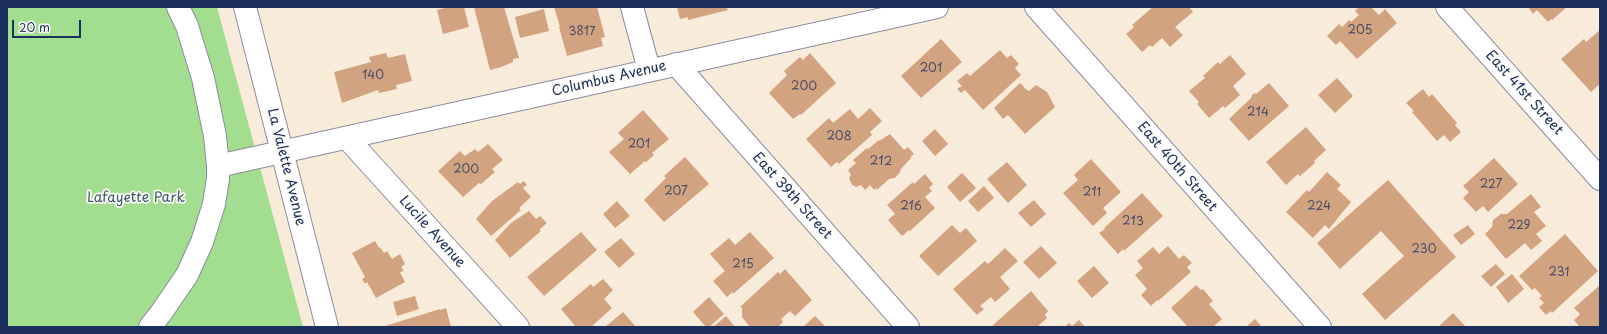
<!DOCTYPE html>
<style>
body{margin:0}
#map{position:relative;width:1607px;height:334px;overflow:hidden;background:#f8ebd9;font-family:"Playpen Sans",sans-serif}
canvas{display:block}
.frame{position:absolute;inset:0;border:8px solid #1b2f5e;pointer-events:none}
.scale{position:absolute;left:12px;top:20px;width:69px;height:18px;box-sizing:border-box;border:2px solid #1b2f5e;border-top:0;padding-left:5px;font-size:12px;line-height:14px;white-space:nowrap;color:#1b2f5e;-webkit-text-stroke:3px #fdfcf7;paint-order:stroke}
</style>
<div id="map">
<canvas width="1607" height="334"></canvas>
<div class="frame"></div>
<div class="scale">20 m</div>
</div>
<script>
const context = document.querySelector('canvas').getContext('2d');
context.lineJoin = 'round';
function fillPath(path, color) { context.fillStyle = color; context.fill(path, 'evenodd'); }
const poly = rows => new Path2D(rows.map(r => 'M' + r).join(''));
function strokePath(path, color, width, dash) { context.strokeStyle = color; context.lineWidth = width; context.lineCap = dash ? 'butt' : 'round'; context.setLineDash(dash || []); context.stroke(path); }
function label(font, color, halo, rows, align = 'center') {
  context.font = font + ' "Playpen Sans",sans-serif'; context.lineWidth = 3.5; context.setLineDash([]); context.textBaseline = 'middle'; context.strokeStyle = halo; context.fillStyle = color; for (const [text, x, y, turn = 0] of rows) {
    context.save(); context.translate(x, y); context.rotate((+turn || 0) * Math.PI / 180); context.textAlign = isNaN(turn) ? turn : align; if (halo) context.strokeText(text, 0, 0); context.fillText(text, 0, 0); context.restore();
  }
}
const green = poly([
 [7,7,217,7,303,327,7,327]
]);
const building = poly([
 [449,7,464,7,469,27,443,34,437,10],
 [474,7,504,7,519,58,513,59,513,62,501,67,490,70],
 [554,7,597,7,605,37,601,38,603,46,567,56,559,27,560,27],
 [677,7,726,7,728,10,688,20,688,17,680,19],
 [1153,7,1189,7,1193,12,1175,27,1183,35,1170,47,1162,38,1152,47,1150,45,1142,52,1126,34,1134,27,1132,25],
 [1359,7,1371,7,1379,15,1385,9,1397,23,1357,59,1340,41,1336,45,1327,36,1339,24,1342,27,1349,20,1351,22,1359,15,1355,11],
 [1528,7,1567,7,1552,20,1551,19,1548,22,1537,10,1533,14],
 [544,9,549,31,520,38,515,17],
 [1600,30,1600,84,1591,92,1561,59,1584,39,1586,42],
 [941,39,962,62,921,98,901,76],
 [1000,50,1007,58,1011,55,1019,64,1015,68,1021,75,983,110,965,90,961,93,957,89,962,86,957,81,967,73,970,76],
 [386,53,388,58,405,54,412,81,396,85,397,89,379,93,378,90,342,103,334,72,371,62,369,57],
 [810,53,836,83,801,115,800,114,793,119,769,93,787,75,784,71,800,57,803,60],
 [1230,55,1246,74,1233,86,1240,95,1225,108,1223,106,1209,118,1197,104,1199,102,1189,91,1205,78,1203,76,1218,62,1220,64],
 [1337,78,1353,96,1335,113,1318,95],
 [1020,83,1027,90,1029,91,1036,85,1047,92,1055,107,1025,134,1008,115,1003,119,994,108],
 [1269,83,1289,106,1249,141,1229,119,1251,98,1252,95,1255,93,1256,94],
 [1423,89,1429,97,1432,94,1457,123,1455,125,1461,132,1450,142,1444,135,1437,141,1412,112,1414,111,1406,103],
 [870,108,882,121,870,132,872,135,839,164,837,162,831,167,806,139,829,118,833,123,850,109,858,119],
 [643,110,669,139,652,153,654,155,646,162,645,161,630,174,609,152,624,139,618,133],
 [1306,127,1326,150,1314,161,1315,163,1300,176,1298,174,1286,185,1266,162],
 [935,129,948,144,935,156,922,141],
 [890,134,904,150,908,147,914,154,910,157,911,158,901,169,900,172,895,178,889,179,877,190,876,188,874,190,870,185,865,190,861,185,856,187,852,185,849,178,851,175,848,170,856,163,853,160,867,148,868,149,879,140,879,141],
 [488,144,503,160,492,169,495,172,481,184,479,183,463,197,438,171,460,151,465,156,475,149,478,152],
 [685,157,709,184,664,222,644,200,666,178,664,176],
 [1494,158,1518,184,1488,212,1483,206,1476,212,1463,198,1469,192,1463,186],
 [1091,159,1121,192,1103,208,1107,213,1093,226,1063,193,1078,180,1074,175],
 [1007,162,1027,185,1008,203,987,179],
 [1327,172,1341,185,1337,189,1351,202,1329,229,1325,225,1313,238,1286,212,1307,190,1309,192],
 [962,173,976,188,960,202,947,187],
 [925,174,933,184,929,188,932,191,925,197,935,208,910,231,909,230,902,236,888,220,895,214,887,205,913,182,914,184],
 [1388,180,1456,257,1385,320,1362,294,1404,256,1381,231,1340,269,1317,243],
 [524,181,527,185,523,188,531,197,519,208,521,210,491,236,476,219,492,201,518,182,520,184],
 [984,186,994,198,978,212,968,201],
 [1142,193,1163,216,1124,251,1123,249,1118,254,1099,233,1105,229,1104,228],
 [1531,194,1541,207,1534,212,1546,226,1536,234,1542,241,1531,250,1525,243,1506,259,1485,234,1492,227,1493,220,1501,214,1507,214],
 [1034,200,1046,214,1031,227,1018,213],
 [617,201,630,216,615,228,603,214],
 [529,211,536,219,540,216,547,223,539,230,541,231,510,258,495,240,511,223],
 [952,225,960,233,966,228,977,241,938,276,919,256],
 [1468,225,1475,234,1461,245,1453,235],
 [581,232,597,250,544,296,527,277],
 [750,232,774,258,733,294,732,292,727,297,713,281,725,271,710,254,729,238,735,245],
 [1565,234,1598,271,1552,313,1551,311,1546,315,1539,307,1544,303,1539,298,1542,296,1535,288,1532,290,1519,276],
 [621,238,635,254,619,268,604,252],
 [375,241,379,248,380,247,384,253,387,251,392,259,400,254,405,264,401,267,404,271,400,272,405,282,376,298,367,282,365,284,362,279,365,277,352,253],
 [1041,246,1057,263,1039,279,1023,262],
 [1168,246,1179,259,1184,255,1192,263,1187,267,1191,272,1158,301,1157,300,1151,306,1141,295,1147,289,1135,275,1143,268,1137,261,1153,247,1159,254],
 [1005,248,1018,261,1000,277,1010,289,995,302,991,297,980,306,984,309,977,315,953,289,985,261,988,264],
 [1496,264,1505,274,1491,287,1481,276],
 [1094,266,1109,283,1092,298,1077,281],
 [785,269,812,300,795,316,790,311,781,319,783,322,778,327,750,327,742,317,742,308,740,307,778,272,780,274],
 [1512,274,1524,289,1508,303,1496,287],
 [603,279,613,290,604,299,612,308,591,327,576,327,561,309,591,284,593,287],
 [1196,285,1201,290,1203,289,1213,301,1209,304,1222,319,1213,327,1188,327,1171,308],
 [1600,285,1600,327,1580,327,1574,320,1580,314,1574,308],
 [1031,291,1048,311,1045,315,1047,318,1037,327,991,327],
 [415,296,419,309,397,316,393,302],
 [709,297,724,314,709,327,706,327,693,312],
 [446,308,451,327,382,327,440,309,440,310],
 [623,312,636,327,605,327],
 [1453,313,1466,327,1438,327],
 [726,316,735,327,713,327],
 [815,316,826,327,803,327],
 [1255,319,1262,327,1246,327],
 [1079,320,1085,327,1065,327,1069,323,1072,326]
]);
const minor = poly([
 [245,7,327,327],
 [632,7,649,70],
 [1036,7,1320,327],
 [1447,7,1600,179],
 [676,64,908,327],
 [347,138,518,327],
 [218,166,937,7],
 [150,327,161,313,187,275,202,242,214,204,218,179,218,166,215,136,203,78,187,26,178,7]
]);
const numberNames = [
 ["205",1360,31],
 ["3817",582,32],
 ["201",931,69],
 ["140",373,76],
 ["200",804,87],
 ["214",1258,113],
 ["208",839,137],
 ["201",639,145],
 ["212",881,162],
 ["200",466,170],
 ["227",1491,185],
 ["207",676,192],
 ["211",1092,193],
 ["216",911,207],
 ["224",1319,207],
 ["213",1133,222],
 ["229",1519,226],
 ["230",1424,250],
 ["215",743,265],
 ["231",1559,273]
];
const streetNames = [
 ["Columbus Avenue",609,79,-13],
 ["East 41st Street",1524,93,48],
 ["La Valette Avenue",286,167,76],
 ["East 40th Street",1177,167,49],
 ["East 39th Street",792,196,48],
 ["Lucile Avenue",432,232,48]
];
const parkNames = [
 ["Lafayette Park",136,198]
];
fillPath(green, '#a3dd90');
fillPath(building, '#d2a381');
strokePath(minor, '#8a8d9c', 24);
strokePath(minor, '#fff', 22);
label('12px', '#494c67', null, numberNames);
label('14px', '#1b2f5e', '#fdfcf7', streetNames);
label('14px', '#3d5a6a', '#fdfcf7', parkNames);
</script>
